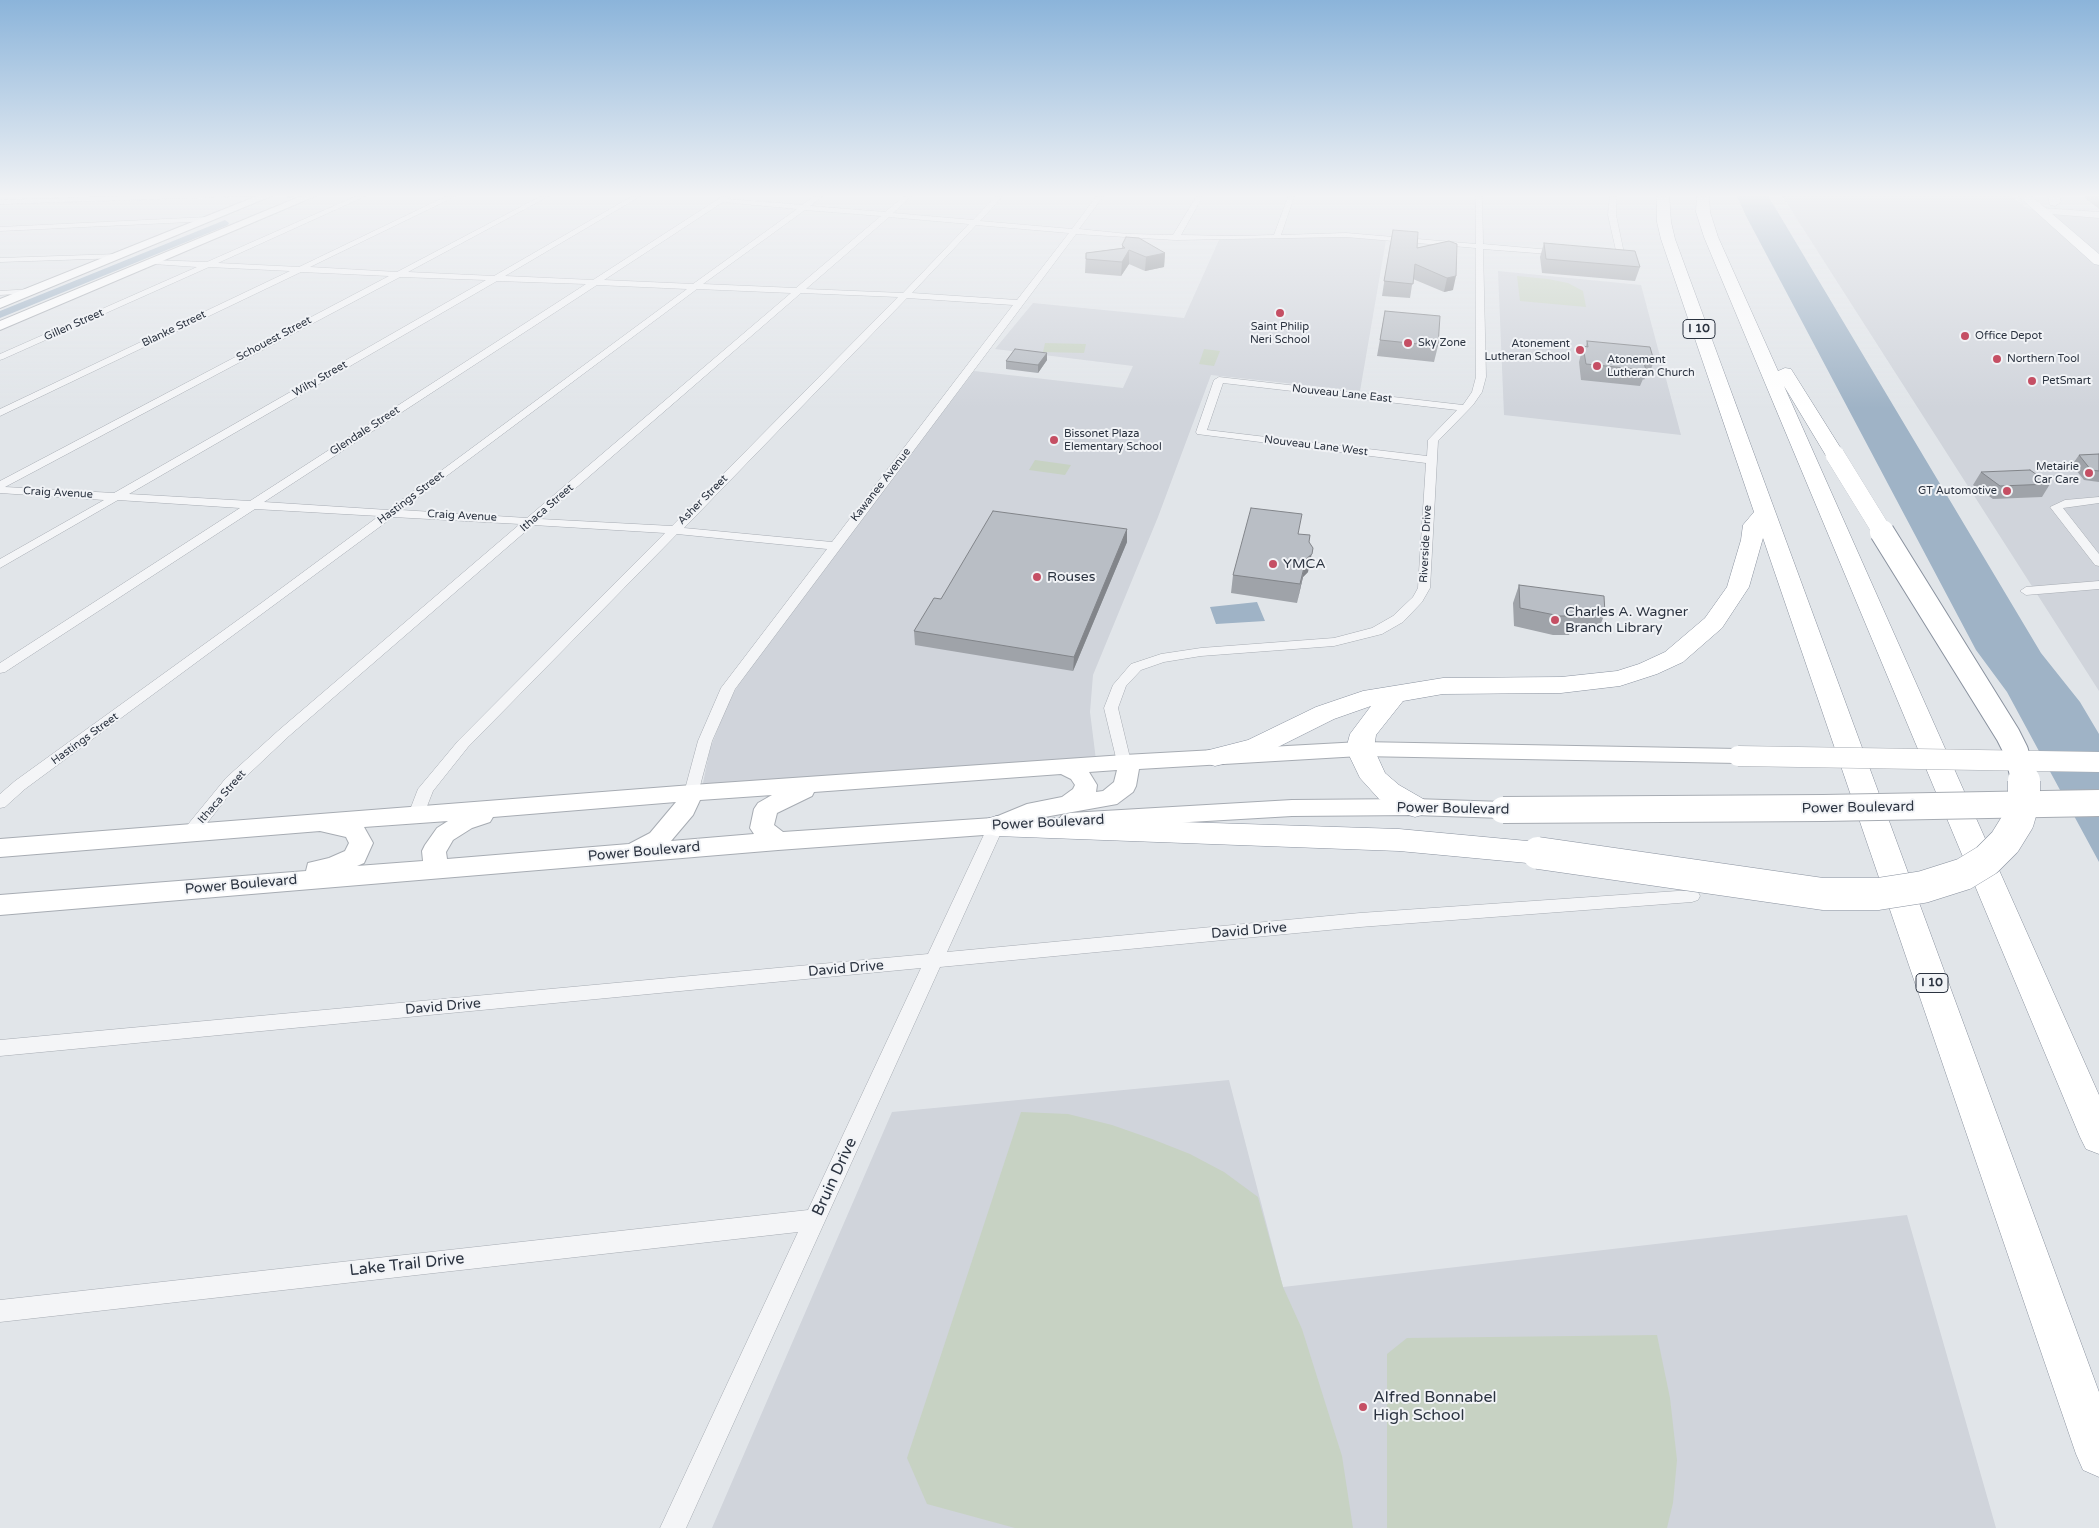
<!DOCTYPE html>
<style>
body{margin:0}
canvas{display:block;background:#e1e5e9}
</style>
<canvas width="2099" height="1528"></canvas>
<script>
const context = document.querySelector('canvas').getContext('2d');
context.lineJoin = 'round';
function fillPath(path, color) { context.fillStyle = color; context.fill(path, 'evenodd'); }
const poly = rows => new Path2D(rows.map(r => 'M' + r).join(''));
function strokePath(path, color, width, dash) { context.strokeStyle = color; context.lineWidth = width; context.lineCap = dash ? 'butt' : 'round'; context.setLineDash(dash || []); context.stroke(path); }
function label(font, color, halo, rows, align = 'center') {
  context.font = font + ' "Varela Round",sans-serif'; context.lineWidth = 4; context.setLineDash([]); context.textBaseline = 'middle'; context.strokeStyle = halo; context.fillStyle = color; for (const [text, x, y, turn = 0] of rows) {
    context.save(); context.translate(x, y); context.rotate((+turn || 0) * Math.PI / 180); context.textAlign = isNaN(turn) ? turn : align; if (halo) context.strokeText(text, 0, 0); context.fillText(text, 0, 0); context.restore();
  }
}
const built = poly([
 [1781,194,2009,194,2027,208,2099,213,2099,691],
 [1338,236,1386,240,1360,391,1211,375,1158,517,1093,675,1090,712,1096,760,702,788,710,749,728,703,748,668,974,371,1123,388,1133,366,995,349,1033,303,1184,318,1219,240],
 [1498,271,1641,285,1681,435,1504,415],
 [1229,1080,1283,1287,1907,1215,1996,1528,712,1528,892,1112]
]);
const green = poly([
 [1517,276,1548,279,1568,283,1583,291,1586,307,1520,301],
 [1045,343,1086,344,1084,353,1043,352],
 [1204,349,1220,351,1214,366,1199,364],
 [1035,460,1071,465,1065,475,1029,470],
 [1021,1112,1068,1114,1112,1125,1152,1139,1190,1154,1224,1172,1258,1197,1283,1287,1302,1329,1342,1456,1353,1528,1015,1528,927,1504,907,1458],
 [1657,1335,1670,1398,1677,1460,1673,1503,1667,1528,1387,1528,1387,1354,1407,1338]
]);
const water = poly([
 [1736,194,1767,194,2041,653,2080,702,2099,734,2099,862,2007,692,1976,650,1746,216],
 [1257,602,1265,621,1216,624,1210,607]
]);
const canal = poly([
 [287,194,299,194,290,198,287,198,287,194],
 [225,220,229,223,228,225,0,318,0,311,225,220]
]);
const minor = poly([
 [185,194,255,194,252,196,0,204,0,200,185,194],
 [361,194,370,194,218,263,299,267,451,194,460,194,310,267,397,272,545,194,553,194,408,272,494,276,636,194,644,194,505,276,593,280,726,194,732,195,728,199,802,205,817,194,825,194,810,206,885,212,907,194,914,194,893,213,973,220,998,194,1005,194,980,221,1072,229,1098,194,1105,194,1079,229,1128,234,1173,235,1198,194,1204,194,1181,235,1236,236,1274,235,1289,194,1295,194,1281,235,1346,233,1476,244,1476,194,1482,194,1483,244,1562,251,1566,253,1562,255,1483,249,1486,377,1482,392,1473,405,1438,441,1430,588,1422,602,1403,622,1382,634,1334,646,1201,656,1164,662,1141,670,1126,686,1118,708,1131,762,1129,766,1119,766,1117,762,1104,708,1113,685,1131,664,1161,654,1201,648,1334,638,1372,628,1393,616,1413,597,1418,588,1426,463,1197,434,1196,432,1214,380,1219,377,1463,405,1472,392,1476,377,1476,248,1346,237,1175,240,1076,234,735,689,712,741,697,797,692,798,687,797,684,793,698,741,721,688,827,549,677,534,468,747,433,791,422,819,416,821,410,819,408,815,418,789,458,741,665,533,533,525,289,736,236,786,197,836,191,838,185,836,183,832,185,828,226,778,279,730,520,524,393,517,25,789,5,807,0,808,0,794,15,781,260,604,379,516,255,509,5,672,0,673,0,663,240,508,118,500,0,568,0,559,104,500,0,493,0,481,389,276,301,272,0,416,0,409,290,271,209,267,3,359,0,360,0,354,197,267,153,264,150,264,150,260,207,262,361,194],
 [723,202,797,209,693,284,604,280,723,202],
 [805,210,881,216,796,288,703,284,805,210],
 [889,217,969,224,903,293,806,289,889,217],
 [976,225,1069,233,1017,300,912,293,976,225],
 [400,277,486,280,114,493,5,487,400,277],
 [497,281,586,284,250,501,129,494,497,281],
 [597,285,687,289,388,510,264,502,597,285],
 [697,289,791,293,527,518,401,510,697,289],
 [801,293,898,297,672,526,540,519,801,293],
 [907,298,1013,305,832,542,684,528,907,298],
 [1223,383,1457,410,1428,440,1427,456,1207,430,1223,383],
 [1610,194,1616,194,1616,215,1625,258,1621,260,1606,257,1610,255,1617,255,1608,215,1610,194],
 [208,217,211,217,211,221,0,231,0,227,208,217],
 [118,254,122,256,121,258,0,262,0,258,118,254],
 [32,289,36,291,35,293,0,295,0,291,32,289],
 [2099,497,2099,503,2063,508,2099,554,2099,566,2095,565,2050,507,2065,500,2099,497],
 [2099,581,2099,589,2026,595,2020,591,2026,587,2099,581],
 [996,820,1002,822,1004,826,947,952,1360,913,1692,890,1698,892,1700,896,1698,900,1692,902,1360,927,940,967,686,1528,660,1528,798,1232,0,1322,0,1300,808,1210,921,968,0,1056,0,1040,928,954,988,826,990,822,996,820]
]);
const tertiary = poly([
 [2042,208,2099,212,2099,218,2039,213,2037,211,2042,208]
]);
const secondary = poly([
 [262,194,276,194,0,308,0,299,262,194],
 [306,194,320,194,0,330,0,321,306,194],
 [1360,742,1738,749,1746,751,1749,756,1746,761,1738,763,1360,756,1139,769,1136,786,1133,792,1117,804,1039,818,1023,824,1019,831,1011,833,778,850,0,915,0,895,306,871,308,863,329,858,345,851,349,843,346,837,320,831,0,857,0,839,692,785,1124,755,1360,742],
 [1117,770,1114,782,1103,791,1096,792,1097,785,1089,772,1117,770],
 [1061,774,1071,779,1075,785,1073,789,1062,797,1027,804,993,818,783,832,774,825,777,813,812,796,814,792,1061,774],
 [772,795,758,803,754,809,750,828,754,834,671,841,693,815,700,800,772,795],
 [676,802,650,833,629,844,447,859,446,852,453,840,472,828,490,822,493,817,676,802],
 [448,821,437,828,425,845,422,851,423,861,357,866,364,863,373,843,364,827,448,821],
 [1415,799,1503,802,1511,804,1515,810,1511,816,1503,818,1415,815,1292,816,1070,829,1062,827,1058,821,1062,815,1070,813,1292,800,1415,799]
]);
const primary = poly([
 [2016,194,2029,194,2099,254,2099,265,2094,264,2016,194]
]);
const motorway = poly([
 [1657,194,1669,194,1671,222,1675,239,2099,1392,2099,1477,2083,1470,2076,1454,1763,538,1749,587,1722,628,1683,662,1657,674,1620,686,1561,693,1443,694,1403,701,1376,735,1374,749,1385,773,1399,785,1425,800,1429,807,1425,814,1415,817,1405,814,1379,799,1360,778,1346,749,1350,734,1371,706,1334,719,1266,753,1215,766,1205,763,1201,757,1205,751,1248,740,1316,707,1363,691,1443,678,1561,677,1617,671,1639,664,1665,652,1705,618,1727,587,1741,540,1743,525,1754,512,1661,239,1657,222,1657,194],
 [1697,194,1709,194,1710,212,1718,237,1778,371,1785,368,1791,369,1845,455,1842,459,1835,461,1828,459,1784,386,2099,1095,2099,1154,2086,1149,2080,1137,1704,237,1696,212,1697,194],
 [2047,194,2059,194,2061,202,2055,206,2050,205,2047,194],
 [996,816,1399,829,1538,842,1549,845,1553,853,1549,861,1538,864,1399,851,996,836,986,833,981,826,986,819,996,816]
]);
const secondaryBridgeFar1 = poly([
 [1738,756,2099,762]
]);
const secondaryBridge = poly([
 [1503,810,1823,808,2099,803]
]);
const motorwayBridgeFar2 = poly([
 [1835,455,1883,533]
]);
const motorwayBridgeFar1 = poly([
 [1882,532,2008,735,2016,751,2024,782]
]);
const motorwayBridge = poly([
 [1538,853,1823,894,1878,894,1923,887,1964,874,1987,860,2005,842,2018,821,2024,800,2024,781]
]);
const wall = poly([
 [2085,194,2099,194,2099,209,2085,198],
 [1449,241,1453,290,1444,292,1413,279,1410,298,1382,296,1390,244,1417,248],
 [1544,243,1640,267,1635,281,1542,273,1540,257],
 [1122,245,1165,253,1164,267,1145,271,1129,264,1121,276,1085,273,1086,253,1122,248],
 [1385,311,1438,346,1434,362,1377,356],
 [1587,341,1654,361,1648,377,1646,376,1644,380,1643,379,1640,386,1581,380,1579,362,1583,346,1586,346],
 [1047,353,1047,360,1038,373,1006,369,1006,361],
 [2099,454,2099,482,2084,480,2072,465,2079,455],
 [1981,472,2050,484,2042,497,1993,499,1973,485],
 [1127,529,1127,542,1073,671,915,645,914,631,941,599],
 [1299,534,1309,542,1308,572,1303,577,1297,603,1231,593,1233,575],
 [1519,585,1605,613,1598,631,1572,628,1569,635,1553,635,1514,626,1513,603]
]);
const shadedWall = poly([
 [1129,250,1129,264,1121,276,1122,262],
 [1165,253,1164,267,1145,271,1146,257],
 [1456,276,1453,290,1444,292,1447,278],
 [1047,353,1047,360,1038,373,1038,365],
 [1127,529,1127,542,1073,671,1074,657],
 [1313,548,1308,572,1303,577,1297,603,1306,559]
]);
const building = poly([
 [1393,230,1418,232,1417,248,1449,241,1457,244,1456,276,1447,278,1415,264,1413,284,1384,281,1393,230],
 [1126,237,1139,238,1165,253,1146,257,1129,250,1122,262,1086,259,1086,253,1125,248,1122,245,1126,237],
 [1544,243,1635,251,1640,267,1546,259,1544,243],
 [1385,311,1440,316,1438,346,1380,340,1385,311],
 [1587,341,1650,347,1654,361,1649,360,1650,364,1644,363,1646,370,1586,364,1583,346,1588,347,1587,341],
 [1015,349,1047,353,1038,365,1006,361,1015,349],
 [2099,454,2099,471,2091,470,2079,455,2099,454],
 [2030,470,2050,484,2000,486,1981,472,2030,470],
 [1251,508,1302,514,1298,534,1310,535,1309,542,1313,548,1312,554,1306,559,1300,584,1233,575,1251,508],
 [993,511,1127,529,1074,657,914,631,934,598,941,599,993,511],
 [1519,585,1604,596,1605,613,1578,609,1576,616,1560,616,1520,608,1519,585]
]);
const markers = [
 [1280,313,5,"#c54f64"],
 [1965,336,5,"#c54f64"],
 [1408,343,5,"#c54f64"],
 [1580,350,5,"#c54f64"],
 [1997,359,5,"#c54f64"],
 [1597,366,5,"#c54f64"],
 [2032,381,5,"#c54f64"],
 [1054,440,5,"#c54f64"],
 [2089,473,5,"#c54f64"],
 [2007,491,5,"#c54f64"],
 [1273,564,5,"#c54f64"],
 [1037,577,5,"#c54f64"],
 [1555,620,5,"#c54f64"],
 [1363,1407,5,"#c54f64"]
];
const farStreetnames = [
 ["Gillen Street",74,325,-24],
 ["Blanke Street",174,329,-26],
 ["Schouest Street",274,339,-28],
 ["Wilty Street",320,379,-30],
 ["Nouveau Lane East",1342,394,6],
 ["Glendale Street",365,431,-33],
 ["Nouveau Lane West",1316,446,7],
 ["Kawanee Avenue",881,485,-52],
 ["Craig Avenue",58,493,3],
 ["Hastings Street",411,498,-37],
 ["Asher Street",703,500,-45],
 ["Ithaca Street",547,508,-41],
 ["Craig Avenue",462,516,3],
 ["Riverside Drive",1426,544,-87],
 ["Hastings Street",85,739,-36],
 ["Ithaca Street",222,797,-49]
];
const farPoinames = [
 ["Saint Philip",1280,327,"center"],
 ["Neri School",1280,340,"center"],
 ["Office Depot",1975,336],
 ["Sky Zone",1418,343],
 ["Atonement",1570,344,"right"],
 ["Lutheran School",1570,357,"right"],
 ["Northern Tool",2007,359],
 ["Atonement",1607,360],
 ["Lutheran Church",1607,373],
 ["PetSmart",2042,381],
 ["Bissonet Plaza",1064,434],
 ["Elementary School",1064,447],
 ["Metairie",2079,467,"right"],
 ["Car Care",2079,480,"right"],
 ["GT Automotive",1997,491,"right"]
];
const shields = [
 [1699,329,32],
 [1932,983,32]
];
const shieldNames = [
 ["I 10",1699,329],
 ["I 10",1932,983]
];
const poiNames = [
 ["YMCA",1283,564],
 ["Rouses",1047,577],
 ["Charles A. Wagner",1565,612],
 ["Branch Library",1565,628]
];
const streetNames = [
 ["Power Boulevard",1858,808,-1],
 ["Power Boulevard",1453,809,1],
 ["Power Boulevard",1048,823,-3],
 ["Power Boulevard",644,852,-5],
 ["Power Boulevard",241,885,-5],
 ["David Drive",1249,931,-5],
 ["David Drive",846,969,-5],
 ["David Drive",443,1007,-5]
];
const nearStreetnames = [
 ["Bruin Drive",835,1177,-65],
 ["Lake Trail Drive",407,1265,-6]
];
const nearPoinames = [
 ["Alfred Bonnabel",1373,1398],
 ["High School",1373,1416]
];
fillPath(built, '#d0d4db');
fillPath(green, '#c7d2c3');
fillPath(water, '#9fb3c6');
fillPath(canal, '#9fb3c6');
strokePath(minor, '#a7acb3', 1);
strokePath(tertiary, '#a7acb3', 1);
strokePath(secondary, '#a7acb3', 2);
strokePath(primary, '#a1a9b4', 1);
strokePath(motorway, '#8a929f', 1);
fillPath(minor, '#f4f5f7');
fillPath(tertiary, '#f4f5f7');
fillPath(secondary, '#fff');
fillPath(primary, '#fff');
fillPath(motorway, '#fff');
strokePath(secondaryBridgeFar1, '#a7acb3', 21, []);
strokePath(secondaryBridge, '#a7acb3', 28, []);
strokePath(motorwayBridgeFar2, '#8a929f', 19, []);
strokePath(motorwayBridgeFar1, '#8a929f', 26, []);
strokePath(motorwayBridge, '#8a929f', 33, []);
strokePath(secondaryBridgeFar1, '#fff', 20);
strokePath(secondaryBridge, '#fff', 26);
strokePath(motorwayBridgeFar2, '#fff', 19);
strokePath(motorwayBridgeFar1, '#fff', 24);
strokePath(motorwayBridge, '#fff', 32);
fillPath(wall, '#9fa3a9');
fillPath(shadedWall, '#82858a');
fillPath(building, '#b9bec5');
strokePath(building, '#82858a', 1);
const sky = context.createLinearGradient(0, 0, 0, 408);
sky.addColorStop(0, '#8bb4da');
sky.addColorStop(0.48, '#f2f3f5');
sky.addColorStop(1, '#f2f3f500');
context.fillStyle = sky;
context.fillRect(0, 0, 2099, 408);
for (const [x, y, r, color] of markers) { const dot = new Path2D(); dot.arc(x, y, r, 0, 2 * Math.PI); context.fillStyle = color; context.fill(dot); strokePath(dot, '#f1f3f6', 2); }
label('11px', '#2b3340', '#f1f3f6', farStreetnames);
label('11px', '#2b3340', '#f1f3f6', farPoinames, 'left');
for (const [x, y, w] of shields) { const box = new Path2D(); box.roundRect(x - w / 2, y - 9.5, w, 19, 4); context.fillStyle = '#f1f3f6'; context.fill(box); strokePath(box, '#2b3340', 1); }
label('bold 12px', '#2b3340', null, shieldNames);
label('14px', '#2b3340', '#f1f3f6', poiNames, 'left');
label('14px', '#2b3340', '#f1f3f6', streetNames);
label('16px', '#2b3340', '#f1f3f6', nearStreetnames);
label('16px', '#2b3340', '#f1f3f6', nearPoinames, 'left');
</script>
